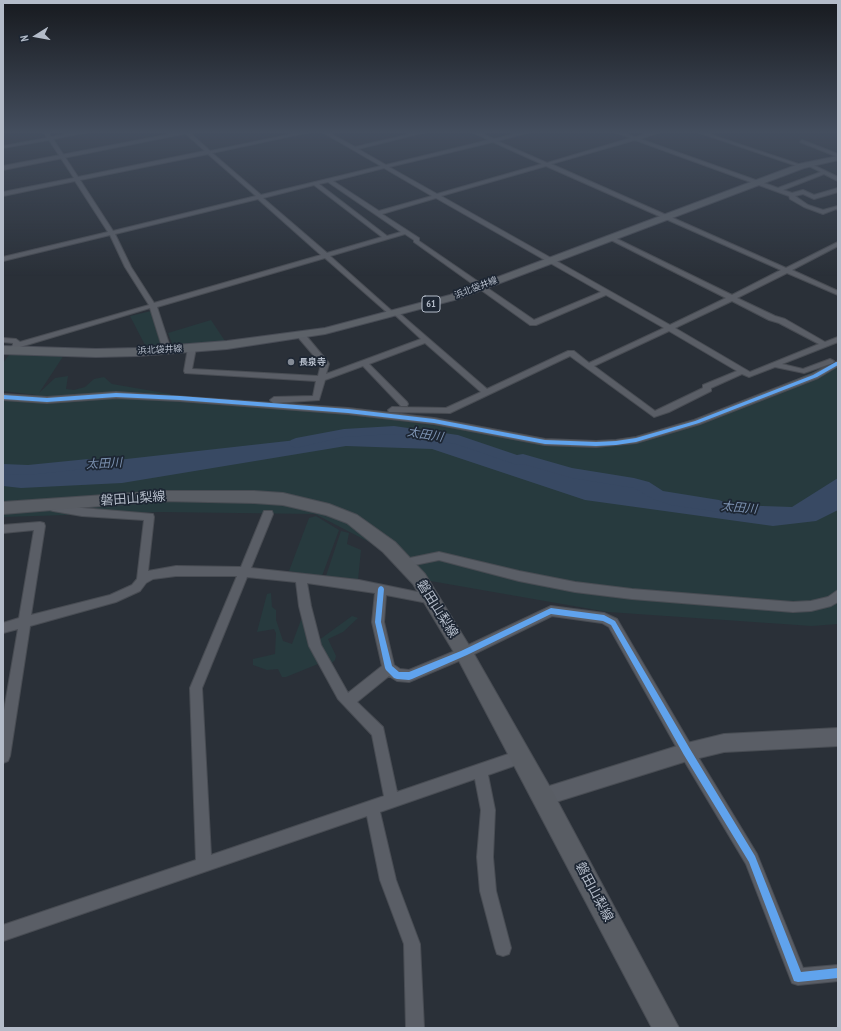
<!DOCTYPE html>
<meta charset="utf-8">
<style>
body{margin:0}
#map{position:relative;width:841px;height:1031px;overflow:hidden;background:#2a3038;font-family:"PT Sans Narrow",sans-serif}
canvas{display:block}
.frame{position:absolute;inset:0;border:4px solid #b4bcc9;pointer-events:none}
.north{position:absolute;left:16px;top:16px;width:40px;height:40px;-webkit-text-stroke:3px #1d2633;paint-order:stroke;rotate:259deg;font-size:11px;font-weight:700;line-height:16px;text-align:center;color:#b4bcc9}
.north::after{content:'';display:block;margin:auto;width:14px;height:18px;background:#b4bcc9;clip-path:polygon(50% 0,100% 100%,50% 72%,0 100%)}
</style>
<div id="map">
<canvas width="841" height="1031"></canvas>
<div class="frame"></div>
<div class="north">N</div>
</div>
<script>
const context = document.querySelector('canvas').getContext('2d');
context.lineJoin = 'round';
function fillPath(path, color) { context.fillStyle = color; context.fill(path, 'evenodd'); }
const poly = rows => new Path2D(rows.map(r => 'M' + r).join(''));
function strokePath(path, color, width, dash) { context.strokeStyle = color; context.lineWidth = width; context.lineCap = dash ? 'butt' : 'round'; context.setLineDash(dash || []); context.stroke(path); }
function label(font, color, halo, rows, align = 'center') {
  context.font = font + ' "PT Sans Narrow","Noto Sans JP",sans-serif'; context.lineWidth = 3.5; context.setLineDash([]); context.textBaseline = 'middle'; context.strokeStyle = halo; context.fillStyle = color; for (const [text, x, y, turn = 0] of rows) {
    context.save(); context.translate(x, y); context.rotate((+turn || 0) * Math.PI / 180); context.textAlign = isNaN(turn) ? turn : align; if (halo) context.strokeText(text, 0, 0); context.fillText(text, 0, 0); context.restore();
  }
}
const green = poly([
 [151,311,161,346,146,347,130,316],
 [211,320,225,341,173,346,168,333],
 [9,355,64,355,39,393,55,378,68,376,66,389,74,390,85,387,94,379,104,377,112,384,170,394,171,396,121,396,308,408,569,444,632,441,697,422,838,361,838,624,812,626,608,612,419,579,371,543,315,514,160,512,3,517,3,396,40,399,36,395,3,391,3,363],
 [316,516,339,530,322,576,289,571,309,518],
 [341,531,349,533,347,544,361,550,358,580,326,576],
 [271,593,272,607,276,610,276,620,283,641,292,644,301,620,309,610,319,640,352,616,358,618,343,632,328,639,336,656,335,660,332,663,318,664,286,677,282,677,278,669,267,670,253,665,253,659,275,654,276,633,274,629,257,632,267,594]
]);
const water = poly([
 [408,431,458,440,517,460,523,459,572,473,590,477,622,480,645,487,656,494,682,501,704,504,792,507,838,478,838,510,816,521,773,526,585,500,432,449,346,446,122,483,21,488,3,486,3,468,28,470,368,432]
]);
const river = poly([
 [394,426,458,435,517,455,523,454,572,468,634,478,649,482,663,491,719,500,724,502,726,506,724,510,719,512,671,505,653,499,634,488,572,478,523,464,517,465,456,444,408,435,394,434,344,437,296,448,291,446,289,443,291,440,296,438,344,429,394,426],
 [88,459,93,460,95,464,93,468,28,475,3,474,3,464,28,465,88,459]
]);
const minor = poly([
 [44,132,48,132,51,137,79,132,88,132,53,139,78,177,205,151,184,132,189,132,210,151,302,132,310,132,212,153,261,195,381,166,322,132,327,132,355,147,419,132,426,132,358,149,386,165,489,140,472,132,478,132,494,139,523,132,530,132,497,141,547,163,631,138,615,132,621,132,635,137,653,132,660,132,640,139,778,188,821,172,807,165,809,163,838,177,838,181,824,174,783,190,792,193,803,190,814,195,838,188,838,192,814,199,803,194,795,196,808,205,823,210,838,206,838,210,836,209,823,214,804,207,790,199,789,196,635,140,551,164,786,268,838,242,838,246,792,270,838,291,838,295,787,273,737,298,775,316,785,319,825,342,838,337,838,342,782,364,803,369,830,359,834,361,833,363,804,373,775,367,749,377,742,374,711,388,711,391,669,412,654,417,570,356,450,413,389,412,388,410,392,407,446,408,481,392,425,343,369,364,407,402,408,404,407,406,401,406,363,366,325,380,319,400,275,403,348,408,434,418,545,439,596,441,616,440,636,437,694,420,812,374,838,361,838,366,818,378,700,424,636,443,596,447,545,445,434,424,348,414,180,401,116,398,47,403,3,400,3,394,47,397,116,392,273,403,270,400,274,397,313,396,316,381,185,373,184,371,188,348,192,346,196,348,192,369,318,376,321,364,297,336,297,332,303,332,328,362,329,364,326,374,421,339,395,315,390,315,325,258,157,307,171,350,170,352,164,352,163,350,150,308,20,347,15,352,9,352,8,350,13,345,13,343,3,342,3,338,16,339,20,342,149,305,125,267,110,235,3,261,3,257,108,232,75,181,3,196,3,192,74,178,49,140,3,148,3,146,47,138,44,132],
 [493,142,542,164,437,194,389,167,493,142],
 [208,154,256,196,113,231,80,180,208,154],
 [546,166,781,270,732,295,613,237,609,237,609,239,726,298,670,325,441,196,546,166],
 [384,168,432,196,379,211,333,181,384,168],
 [328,182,401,232,387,236,319,184,328,182],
 [314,185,382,237,327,253,263,198,314,185],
 [436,198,601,292,534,320,419,241,419,238,382,214,436,198],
 [258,199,321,255,154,303,131,267,115,234,258,199],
 [405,234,414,240,414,242,530,325,536,325,606,295,664,328,589,363,574,351,568,351,487,389,398,312,393,312,330,256,405,234],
 [732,301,769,320,779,323,819,344,750,372,675,328,732,301],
 [669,331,737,371,703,385,703,388,655,411,594,366,669,331],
 [697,132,703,132,804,166,800,167,697,132],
 [802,140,838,154,838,157,800,142,802,140],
 [53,503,82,508,153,514,154,517,148,571,176,566,241,567,264,511,272,511,273,514,251,568,359,580,437,596,439,599,437,602,433,604,386,595,384,622,394,665,400,669,409,670,460,649,551,606,604,613,617,619,692,747,757,854,803,968,838,965,838,981,798,985,792,983,746,864,682,757,609,627,602,623,552,616,468,657,409,682,397,681,389,676,357,702,383,727,397,792,520,750,525,752,527,757,525,762,488,775,495,810,493,857,496,891,511,948,509,954,503,956,497,954,495,948,480,891,477,857,481,810,475,779,380,812,396,880,420,944,424,1028,406,1028,404,944,380,880,367,816,3,941,3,925,196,860,190,688,237,576,176,576,153,579,146,583,140,591,116,602,30,626,10,756,8,761,3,763,3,716,18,629,3,633,3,623,19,618,34,530,3,533,3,525,40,522,44,523,45,526,31,615,110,595,132,585,137,579,144,520,82,516,53,511,50,510,48,507,50,504,53,503],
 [247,577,296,582,299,606,309,646,338,699,372,735,384,796,211,855,202,688,247,577],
 [307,583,375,593,372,622,382,666,348,693,321,645,311,606,307,583],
 [439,552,519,571,575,582,632,589,793,602,811,601,828,597,838,590,838,602,831,606,811,611,793,612,632,599,575,592,519,581,439,560,405,567,401,566,400,563,401,560,405,559,439,552]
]);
const tertiary = poly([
 [181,132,193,132,3,170,3,166,181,132],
 [838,728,838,746,724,752,687,761,543,806,536,804,534,797,536,790,543,788,687,743,724,734,838,728]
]);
const secondary = poly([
 [163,491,254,491,283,493,329,504,357,515,395,542,425,574,470,647,551,789,679,1028,652,1028,458,659,413,584,383,552,347,523,326,515,283,505,254,503,163,501,3,514,3,502,163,491]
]);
const primary = poly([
 [838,156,838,160,804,168,458,299,325,334,227,349,138,356,96,357,3,354,3,346,96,349,138,348,227,341,325,328,450,295,799,164,838,156]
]);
const cycleway = poly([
 [836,362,838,362,838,365,817,377,699,423,636,442,616,445,596,446,545,444,434,423,348,413,180,400,116,397,47,402,3,399,3,395,47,398,116,393,180,396,348,409,434,419,545,440,596,442,616,441,636,438,695,421,813,375,836,362],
 [381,586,383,587,384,589,381,622,392,666,399,672,409,672,461,651,551,608,604,615,615,621,690,749,755,856,801,972,838,968,838,978,798,982,794,981,749,862,684,755,611,625,603,621,551,614,467,655,412,679,409,680,397,679,394,678,386,670,385,668,375,622,378,589,379,587,381,586]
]);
const markers = [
 [291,362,4,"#848b96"]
];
const farStreetnames = [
 ["浜北袋井線",476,288,-21],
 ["浜北袋井線",160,350,-3]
];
const farPoinames = [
 ["長泉寺",299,362]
];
const shields = [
 [431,304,18]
];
const shieldNames = [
 ["61",431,304]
];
const waterNames = [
 ["太田川",425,435,9],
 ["太田川",104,464,-3],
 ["太田川",739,508,5]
];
const nearStreetnames = [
 ["磐田山梨線",133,499,-4],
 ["磐田山梨線",437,609,58],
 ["磐田山梨線",594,892,62]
];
fillPath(green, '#273a3e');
fillPath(water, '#384963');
fillPath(river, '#384963');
strokePath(minor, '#484c53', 2);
strokePath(tertiary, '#484c53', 2);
strokePath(secondary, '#484c53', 2);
strokePath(primary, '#484c55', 2);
fillPath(minor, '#5a5e66');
fillPath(tertiary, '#5a5e66');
fillPath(secondary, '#595d64');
fillPath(primary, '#5c6168');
fillPath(cycleway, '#60a3ed');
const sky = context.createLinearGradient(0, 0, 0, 276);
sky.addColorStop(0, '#171a1f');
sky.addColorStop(0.48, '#444e5e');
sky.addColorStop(1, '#444e5e00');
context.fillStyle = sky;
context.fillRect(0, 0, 841, 276);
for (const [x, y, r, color] of markers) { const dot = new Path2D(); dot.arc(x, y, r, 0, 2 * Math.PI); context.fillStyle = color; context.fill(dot); strokePath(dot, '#1d2633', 1.5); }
label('9px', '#b4bcc9', '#1d2633', farStreetnames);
label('bold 9px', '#b4bcc9', '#1d2633', farPoinames, 'left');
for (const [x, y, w] of shields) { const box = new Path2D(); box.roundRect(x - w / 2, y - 8, w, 16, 3); context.fillStyle = '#1d2633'; context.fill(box); strokePath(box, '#b4bcc9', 1); }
label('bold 10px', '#b4bcc9', null, shieldNames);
label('italic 12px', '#7c92b1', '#1d2633', waterNames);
label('13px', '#b4bcc9', '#1d2633', nearStreetnames);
</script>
